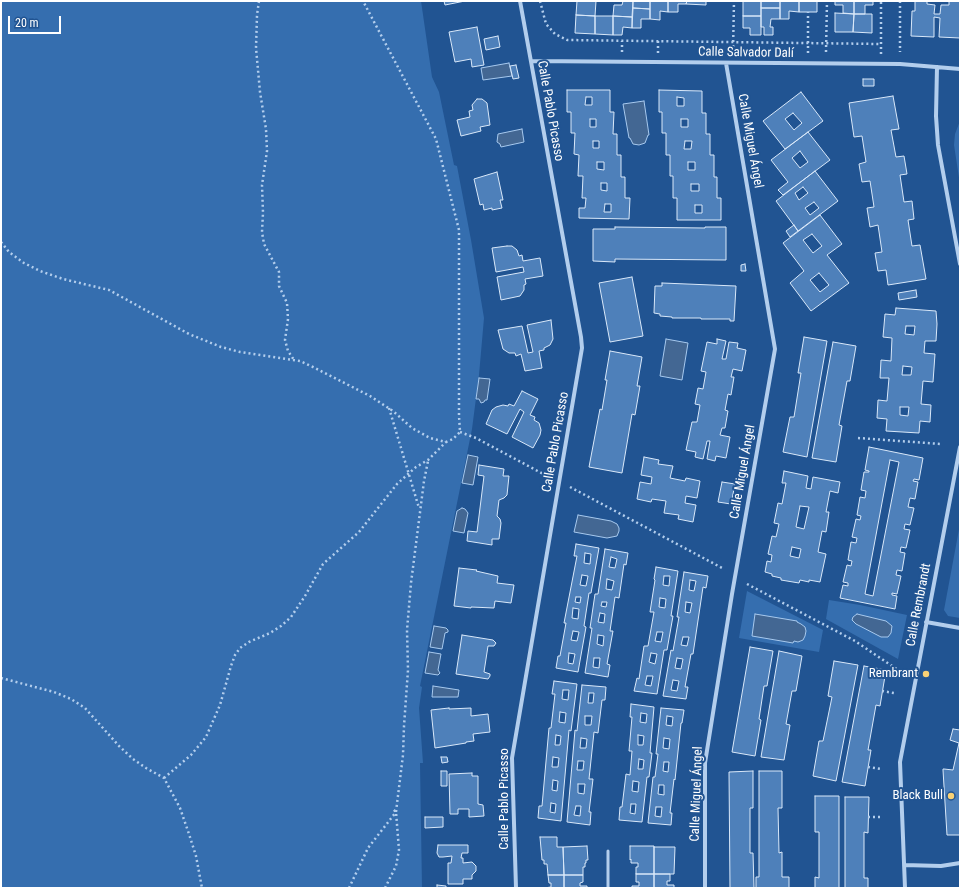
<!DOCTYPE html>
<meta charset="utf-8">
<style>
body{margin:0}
#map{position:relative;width:961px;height:889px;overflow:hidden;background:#215492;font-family:"Roboto Condensed",sans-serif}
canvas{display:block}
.frame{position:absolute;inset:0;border:2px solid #fff;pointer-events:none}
.scale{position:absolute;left:8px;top:16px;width:53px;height:18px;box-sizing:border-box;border:2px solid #fff;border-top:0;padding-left:5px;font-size:12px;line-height:14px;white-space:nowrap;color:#fff;-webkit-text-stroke:3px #215492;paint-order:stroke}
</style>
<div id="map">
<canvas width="961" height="889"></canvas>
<div class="frame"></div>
<div class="scale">20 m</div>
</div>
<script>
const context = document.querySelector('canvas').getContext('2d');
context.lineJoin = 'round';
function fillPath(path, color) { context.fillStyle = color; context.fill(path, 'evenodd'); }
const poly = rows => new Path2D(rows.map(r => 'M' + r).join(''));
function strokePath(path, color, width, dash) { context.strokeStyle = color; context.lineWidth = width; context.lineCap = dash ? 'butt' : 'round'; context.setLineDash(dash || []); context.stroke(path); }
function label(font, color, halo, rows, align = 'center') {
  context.font = font + ' "Roboto Condensed",sans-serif'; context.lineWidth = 4; context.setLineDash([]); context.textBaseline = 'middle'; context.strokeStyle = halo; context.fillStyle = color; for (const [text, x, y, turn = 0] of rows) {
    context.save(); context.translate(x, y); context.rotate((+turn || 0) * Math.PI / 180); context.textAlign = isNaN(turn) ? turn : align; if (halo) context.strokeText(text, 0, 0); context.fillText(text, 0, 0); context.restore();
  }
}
const green = poly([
 [1,1,421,1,432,77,439,92,454,165,457,166,471,240,484,318,479,375,472,429,420,686,422,687,419,708,423,763,420,763,422,888,1,888],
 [960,121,960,184,954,145,955,134],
 [960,524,960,618,948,616,944,610],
 [747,591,823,630,819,652,739,638],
 [829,600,860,605,907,615,898,659,826,619]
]);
const water = poly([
 [509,63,512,76,483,80,481,68,509,63],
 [644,101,649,135,648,135,645,143,639,145,633,144,630,138,629,138,623,104,644,101],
 [522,129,524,142,501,147,500,144,497,142,498,134,522,129],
 [666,339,688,343,682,380,660,376,666,339],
 [479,378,490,379,487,400,485,400,484,402,481,403,479,399,476,399,479,378],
 [468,455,478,457,473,485,462,483,468,455],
 [462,508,465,509,468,513,464,533,453,531,457,511,462,508],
 [578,515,611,521,617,524,619,528,619,531,617,536,607,538,574,532,578,515],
 [755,614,797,621,797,622,801,624,805,627,806,631,805,636,803,640,798,642,794,641,793,643,752,636,755,614],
 [857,614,886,621,892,626,891,633,888,637,881,637,856,624,852,620,853,617,857,614],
 [434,626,446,628,448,630,448,632,445,633,442,649,430,647,434,626],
 [429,652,441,654,438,670,440,673,438,675,425,673,429,652],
 [433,686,459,690,458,697,432,697,433,686]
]);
const building = poly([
 [444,1,465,1,445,5,444,1],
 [577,1,596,1,595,16,576,15,577,1],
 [623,1,633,1,632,17,613,16,614,5,622,5,623,1],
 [633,1,650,1,650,9,633,8,633,1],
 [650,1,668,1,668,12,660,11,660,20,650,19,650,1],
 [668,1,687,1,686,4,678,4,678,12,668,12,668,1],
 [687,1,706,1,706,5,686,4,687,1],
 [743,1,761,1,761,16,743,16,743,1],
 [761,1,780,1,780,8,761,8,761,1],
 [780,1,799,1,799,12,789,11,789,19,780,19,780,1],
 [799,1,817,1,817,12,799,12,799,1],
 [835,1,854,1,854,14,843,13,843,5,835,5,835,1],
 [854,1,873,1,873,5,865,5,865,14,854,14,854,1],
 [915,1,927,1,927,4,935,5,934,14,940,14,941,5,949,5,949,1,960,1,960,38,939,37,940,18,934,17,934,37,911,36,912,11,915,11,915,1],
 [633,8,650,9,650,19,641,19,641,28,632,28,633,8],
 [761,8,780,8,780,19,771,19,770,27,773,27,773,35,764,35,764,27,761,27,761,8],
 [835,13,854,14,853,32,835,32,835,13],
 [854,14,872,14,872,33,853,32,854,14],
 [576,15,595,16,595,34,575,33,576,15],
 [595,16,613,16,613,35,595,34,595,16],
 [613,16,632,17,632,28,623,27,622,35,613,35,613,16],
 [743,16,761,16,761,35,750,35,750,28,743,28,743,16],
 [477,27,484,65,472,67,471,59,455,62,449,32,477,27],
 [498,36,500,47,486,50,484,39,498,36],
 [516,65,519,78,513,79,510,66,516,65],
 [863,79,874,79,874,86,863,86,863,79],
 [567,90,610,90,610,112,614,112,613,134,617,134,617,155,621,155,621,177,625,177,625,198,630,198,629,219,579,218,579,208,585,208,586,198,582,198,583,176,578,176,579,155,574,154,575,133,571,133,571,112,567,112,567,90],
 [586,97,592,97,592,105,585,105,586,97],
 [590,119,596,119,596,127,590,127,590,119],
 [593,141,599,141,599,148,593,148,593,141],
 [597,162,604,162,604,170,597,169,597,162],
 [601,183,607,183,607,191,601,190,601,183],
 [605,204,611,204,611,212,604,212,605,204],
 [659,90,702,91,702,113,706,113,706,134,710,134,710,155,714,155,714,177,717,177,717,198,721,198,721,220,677,220,677,198,673,198,673,176,670,176,670,155,666,155,666,133,662,133,662,112,659,112,659,90],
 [677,97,684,98,684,106,677,106,677,97],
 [681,119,688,119,688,127,681,127,681,119],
 [685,141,692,141,691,149,684,149,685,141],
 [688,162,695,162,695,170,688,170,688,162],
 [691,184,699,184,699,191,691,191,691,184],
 [695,205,702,205,702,213,695,213,695,205],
 [801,92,823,121,785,149,763,121,801,92],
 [793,113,802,123,794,130,785,119,793,113],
 [893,96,899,129,891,130,896,157,904,156,907,174,900,175,904,202,912,201,914,219,908,220,912,246,920,245,926,279,888,285,886,270,878,271,875,253,882,252,878,225,870,227,867,208,874,207,870,181,862,182,859,164,866,162,862,136,854,137,849,103,893,96],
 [477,99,482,99,487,103,490,125,480,127,481,131,461,136,457,120,470,117,469,111,473,110,472,105,477,99],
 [808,132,830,160,783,195,778,190,788,182,771,160,808,132],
 [800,151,808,162,800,168,792,158,800,151],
 [815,171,838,201,798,231,776,201,815,171],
 [803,187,808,193,799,200,795,193,803,187],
 [814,202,819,208,810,215,805,208,814,202],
 [497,172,503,200,500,200,502,208,492,210,492,208,484,210,483,204,480,205,474,179,497,172],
 [820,215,842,244,827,255,849,283,811,311,790,283,804,271,783,243,820,215],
 [812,234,822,246,813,253,803,240,812,234],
 [819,273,829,285,820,292,810,280,819,273],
 [794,225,798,231,790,237,786,231,794,225],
 [615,227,705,228,705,227,726,227,726,260,615,259,615,262,593,261,593,229,615,229,615,227],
 [507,246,512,246,517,250,519,256,522,255,523,261,540,258,543,276,525,279,526,284,524,285,524,290,520,296,501,300,497,277,524,272,523,267,496,272,492,248,507,246],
 [745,264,746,271,741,271,741,265,745,264],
 [632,277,643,336,610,342,599,283,632,277],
 [662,283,736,286,734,321,730,321,730,319,701,319,701,318,672,318,672,317,660,316,660,314,654,313,655,286,662,286,662,283],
 [916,290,917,297,899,300,898,293,916,290],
 [896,308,936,311,937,324,936,341,925,341,924,353,935,354,933,382,923,381,921,404,931,405,930,422,920,421,919,433,886,431,887,419,877,418,878,400,887,401,889,378,880,378,881,360,891,361,892,338,883,337,885,314,895,315,896,308],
 [906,326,915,326,914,335,905,334,906,326],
 [903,366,912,367,911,375,902,375,903,366],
 [900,407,909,407,908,416,900,415,900,407],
 [551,320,553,339,550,345,544,348,544,350,539,351,542,368,525,371,521,354,516,356,515,353,509,353,503,349,498,330,522,326,528,353,533,352,527,325,551,320],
 [804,337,827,341,807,457,783,452,790,417,794,417,801,373,798,373,804,337],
 [717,339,726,341,722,359,726,359,729,342,738,343,737,348,746,350,742,371,733,369,731,377,734,377,731,395,728,394,725,410,728,411,725,428,722,428,720,435,730,437,726,458,716,456,715,461,707,459,710,441,707,441,703,459,695,457,696,452,686,450,692,422,697,422,700,405,695,404,698,388,703,389,706,372,701,371,707,342,717,344,717,339],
 [833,342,856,346,850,381,847,381,839,425,842,426,836,462,812,458,833,342],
 [610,351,642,357,637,386,640,386,635,415,632,414,622,473,589,467,600,409,602,410,607,380,605,380,610,351],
 [522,391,538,399,530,415,535,417,534,420,539,423,541,430,540,435,533,448,512,437,524,412,520,409,507,434,486,424,492,410,496,407,503,405,508,406,509,404,514,406,522,391],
 [869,447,923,458,919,480,914,479,913,481,918,482,915,499,910,498,908,507,914,508,910,525,905,524,904,529,910,530,906,548,901,547,900,552,905,553,902,571,897,570,896,575,901,576,897,594,892,593,892,595,897,596,895,609,840,598,843,585,848,586,848,583,843,582,847,565,851,566,852,561,848,560,851,542,856,543,857,538,852,537,856,519,860,520,861,516,857,515,860,497,865,498,866,491,861,490,864,472,869,472,869,471,865,470,869,447],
 [890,460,899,462,873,596,865,594,890,460],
 [644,457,659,460,658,464,673,466,670,478,685,481,686,478,700,481,697,498,686,496,685,503,696,505,693,522,678,519,679,515,664,513,666,501,652,499,651,502,637,499,640,482,651,484,652,477,641,475,644,457],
 [479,465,504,469,503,476,509,476,507,495,504,498,499,500,497,516,500,519,501,523,499,539,492,539,492,545,467,541,468,531,477,532,484,476,478,475,479,465],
 [784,471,808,476,806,488,811,489,813,477,840,482,838,493,830,491,826,512,829,512,826,532,822,531,818,552,826,554,820,582,809,580,809,582,800,580,799,583,781,580,781,578,772,576,772,574,765,572,767,561,771,562,772,555,768,554,772,536,776,537,779,524,774,523,778,503,782,504,786,483,782,483,784,471],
 [800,506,809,507,804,529,796,527,800,506],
 [792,547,801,549,799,558,790,556,792,547],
 [722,482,735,484,731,504,718,502,722,482],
 [576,544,599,548,591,593,589,593,584,626,586,627,578,672,556,668,558,656,560,656,566,623,564,623,577,556,574,556,576,544],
 [585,553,591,554,590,564,584,563,585,553],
 [582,575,588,576,586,586,580,585,582,575],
 [576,597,581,597,580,603,575,602,576,597],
 [573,608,579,609,578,619,572,618,573,608],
 [573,631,579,632,577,641,571,640,573,631],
 [569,653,575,654,573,664,568,663,569,653],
 [605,549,628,553,626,565,624,564,619,598,615,597,610,631,613,631,607,664,610,665,608,677,585,673,592,628,590,628,595,594,598,594,605,549],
 [611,557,617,559,615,568,609,567,611,557],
 [607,579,614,581,612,590,606,589,607,579],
 [602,602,607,602,606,607,601,606,602,602],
 [600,613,605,614,604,623,598,622,600,613],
 [598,635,604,636,603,646,597,644,598,635],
 [594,658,600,658,599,668,593,667,594,658],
 [656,567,678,571,671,616,673,616,667,650,664,650,657,694,634,691,637,678,639,679,644,646,648,646,654,612,650,612,655,580,654,579,656,567],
 [664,576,670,576,669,586,663,585,664,576],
 [660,598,666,599,665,608,659,607,660,598],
 [657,632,663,632,661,642,655,641,657,632],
 [651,653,657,654,655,664,649,662,651,653],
 [647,676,653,676,651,686,645,685,647,676],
 [459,568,477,570,476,571,498,576,497,583,514,585,511,603,495,601,494,608,471,607,471,608,454,606,459,568],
 [684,572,708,576,706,588,703,587,693,654,691,654,685,687,688,687,686,699,663,696,671,650,673,651,679,617,677,617,684,572],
 [690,580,696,581,694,591,689,590,690,580],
 [686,602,692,603,690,613,685,612,686,602],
 [683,637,689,637,687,646,681,645,683,637],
 [677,658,683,659,681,669,675,668,677,658],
 [673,680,679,681,677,691,671,690,673,680],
 [462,635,493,640,496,643,494,646,488,646,484,672,490,674,490,676,488,679,456,674,462,635],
 [750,647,773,651,767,686,764,686,759,719,761,720,755,756,732,752,750,647],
 [779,651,802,656,796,691,792,691,786,724,790,725,784,760,761,757,779,651],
 [834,661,858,665,836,781,813,776,819,741,823,741,832,697,828,696,834,661],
 [864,666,886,670,880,706,876,705,868,750,871,750,865,786,842,782,864,666],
 [554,681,577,684,571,731,569,730,561,821,538,818,539,806,542,806,549,728,551,728,555,694,552,694,554,681],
 [563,690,569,690,568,700,562,699,563,690],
 [560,712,566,713,565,723,559,722,560,712],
 [556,735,561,736,560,745,555,745,556,735],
 [553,757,559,758,558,767,552,767,553,757],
 [553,780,558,781,557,791,552,790,553,780],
 [551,803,556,804,555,813,550,812,551,803],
 [582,685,606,687,605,700,602,700,598,733,594,732,589,779,593,779,589,812,591,812,590,825,567,822,575,730,577,731,582,685],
 [589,693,594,693,593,703,588,703,589,693],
 [585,716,592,716,591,725,585,725,585,716],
 [581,738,587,739,586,748,580,748,581,738],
 [578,761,584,761,583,770,577,770,578,761],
 [578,784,585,784,584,794,578,793,578,784],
 [576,806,581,806,580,816,574,815,576,806],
 [631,704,654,707,650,753,652,753,649,777,647,777,642,822,619,820,620,807,622,807,626,774,630,775,632,751,629,751,632,717,630,717,631,704],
 [641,713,647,714,646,723,640,722,641,713],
 [638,735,644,736,643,745,638,745,638,735],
 [639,759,644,760,643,769,638,769,639,759],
 [633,781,639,782,638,792,632,791,633,781],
 [631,804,636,804,635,814,630,813,631,804],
 [449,708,449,709,471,708,471,716,488,714,490,732,473,734,474,741,466,742,466,743,435,748,431,710,449,708],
 [661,708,684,710,682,723,681,723,675,780,674,779,670,813,672,813,671,825,648,823,653,777,655,777,658,754,656,754,661,708],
 [667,716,673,717,672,726,666,725,667,716],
 [664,738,670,739,669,749,663,748,664,738],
 [664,762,669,762,668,772,663,771,664,762],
 [659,785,664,785,664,795,658,794,659,785],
 [656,807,662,807,661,817,655,816,656,807],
 [953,729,960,730,960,835,947,835,943,770,943,769,944,769,953,770,959,743,950,740,953,729],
 [441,757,447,757,448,762,442,763,441,757],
 [441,771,447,771,447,786,441,786,441,771],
 [753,771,753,808,750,808,750,853,753,853,754,888,730,888,729,772,753,771],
 [759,771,782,771,782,808,778,808,779,853,782,852,782,877,789,877,789,888,756,888,756,877,759,877,759,771],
 [472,773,472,776,478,776,478,804,483,805,484,816,469,817,469,809,458,809,458,814,450,814,449,774,472,773],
 [815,796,839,796,839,888,815,888,815,877,819,878,819,832,815,832,815,796],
 [845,797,869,797,868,833,864,832,864,878,868,878,868,888,845,888,845,797],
 [425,817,443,817,443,827,425,828,425,817],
 [540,837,557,837,557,847,563,847,564,875,548,875,547,864,544,864,544,860,542,860,540,837],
 [438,845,468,845,468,853,462,853,461,858,463,858,463,863,472,862,476,866,476,871,472,875,472,879,463,879,463,884,448,884,448,863,451,863,452,856,443,857,439,857,437,853,438,845],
 [587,846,588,860,586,860,586,863,585,863,585,867,583,867,583,875,564,875,563,847,587,846],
 [630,846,654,846,654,874,636,874,636,867,638,867,638,863,631,863,631,859,630,860,630,846],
 [654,847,675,847,674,874,654,874,654,847],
 [636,874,654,874,654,888,632,888,632,886,639,886,639,882,636,882,636,874],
 [654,874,670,874,670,881,667,881,667,885,674,885,674,888,654,888,654,874],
 [548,875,564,875,564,888,544,888,551,887,551,883,549,883,548,875],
 [564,875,583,875,583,882,580,883,580,886,587,886,587,888,564,888,564,875],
 [437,885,446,886,446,888,437,888,437,885]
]);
const path = poly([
 [259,1,257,15,256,48,260,92,266,129,267,151,262,185,263,213,262,232,264,244,279,272,279,286,287,303,288,319,285,340,288,351,294,360],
 [540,1,546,24,555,34,567,40,881,44],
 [900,1,900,52],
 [622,52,622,41],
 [733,52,734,1],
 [826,52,827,1],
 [658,53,658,41],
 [808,53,808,12],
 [881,54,881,1],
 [1,242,9,252,24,263,40,271,63,279,109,290,189,334,221,347,240,352,300,361,313,367,370,396,393,411,412,428,430,438,446,442,453,439,460,432,459,416,459,230,436,139,363,1],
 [389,408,419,508],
 [460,432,476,438,547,476],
 [858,438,941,444],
 [570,487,724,569],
 [747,584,855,641,898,670],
 [1,678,54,692,71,699,85,708,119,746,133,759,146,768,164,778,180,808,189,834,196,856,202,888],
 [882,691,894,693],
 [868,767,881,769],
 [164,778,191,755,206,737,220,705,231,666,235,655,240,648,249,642,270,633,281,626,291,617,305,596,323,564,359,532,397,484,416,467,428,460,446,442],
 [868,817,883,817],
 [349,888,368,848,396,812,403,755,404,726,408,670,407,630,411,583,424,481,428,461],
 [385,888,396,866,399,850,396,812,392,808]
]);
const service = poly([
 [608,851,608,888]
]);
const minor = poly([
 [531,61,900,64,960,69],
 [937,67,936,116,938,145,960,264],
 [926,622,960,628],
 [904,865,941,866,960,863],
 [516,888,512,758,582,348,581,337,520,1],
 [705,888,705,763,732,594,775,349,726,63],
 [905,888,900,762,960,447]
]);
const markers = [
 [926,674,4,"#f9d175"],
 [951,796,4,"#f9d175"]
];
const streetNames = [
 ["Calle Salvador Dalí",746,53,1],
 ["Calle Pablo Picasso",550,111,80],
 ["Calle Miguel Ángel",750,141,80],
 ["Calle Pablo Picasso",556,442,-80],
 ["Calle Miguel Ángel",743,472,-80],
 ["Calle Rembrandt",919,605,-79],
 ["Calle Miguel Ángel",697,794,-88],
 ["Calle Pablo Picasso",505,799,-90]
];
const poiNames = [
 ["Rembrant",918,674],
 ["Black Bull",943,796]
];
fillPath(green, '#356eaf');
fillPath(water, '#436793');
strokePath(water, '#a7c9ee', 1);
fillPath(building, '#4e80ba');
strokePath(building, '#d9e8f9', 1);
strokePath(path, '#b3ceed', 2.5, [2, 3]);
strokePath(service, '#b3ceed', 3);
strokePath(minor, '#b3ceed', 4);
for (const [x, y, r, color] of markers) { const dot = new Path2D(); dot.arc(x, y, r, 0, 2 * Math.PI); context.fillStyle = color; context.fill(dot); strokePath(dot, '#215492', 1.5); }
label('13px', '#fff', '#215492', streetNames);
label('13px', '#fff', '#215492', poiNames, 'right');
</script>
